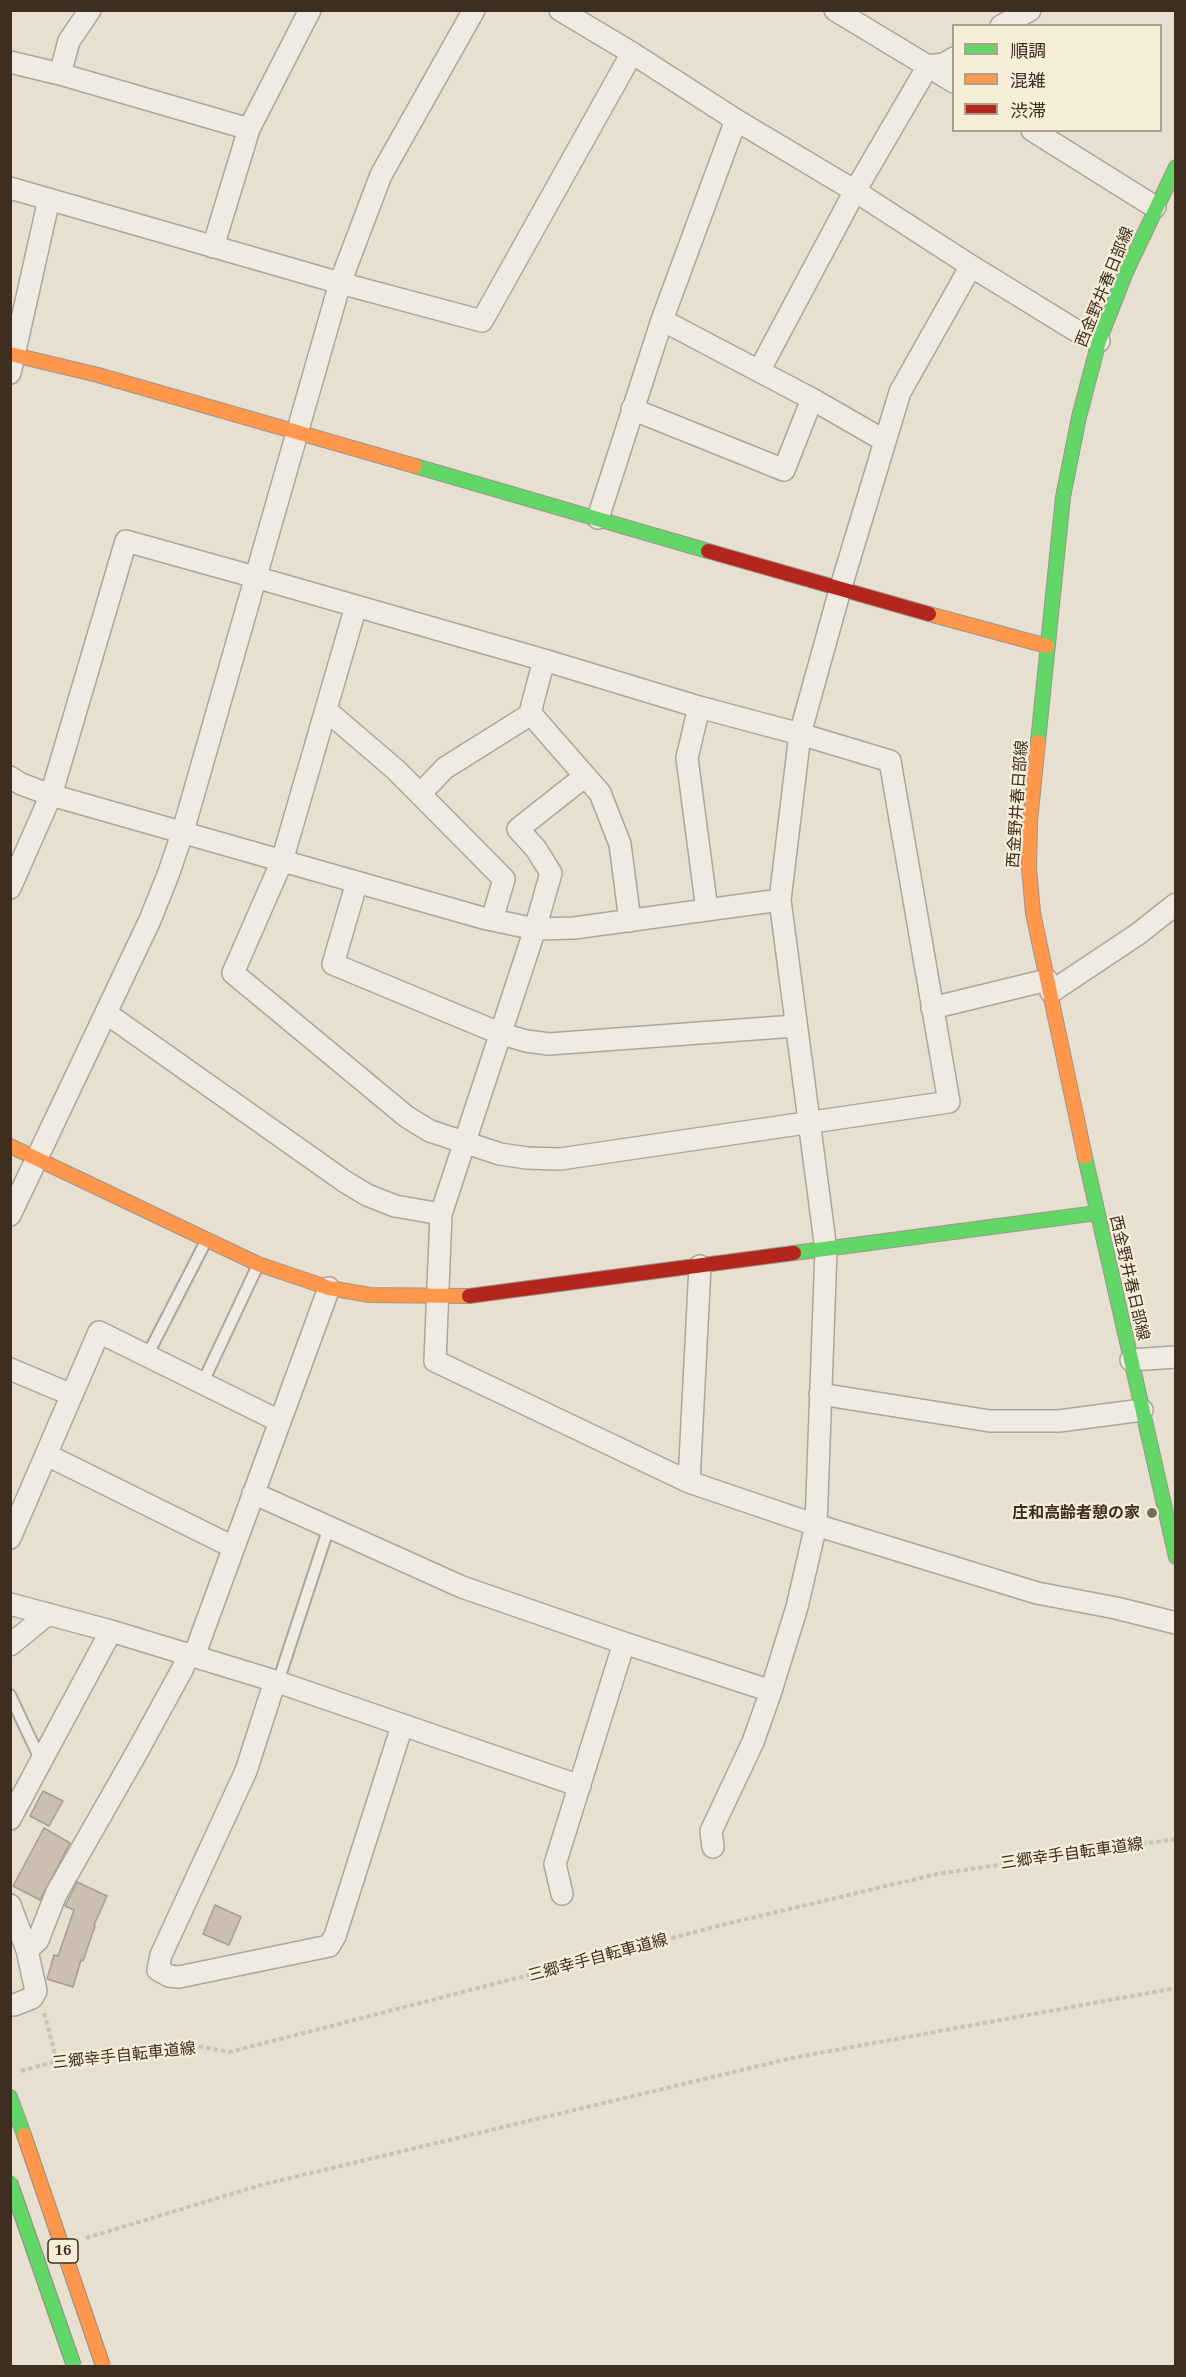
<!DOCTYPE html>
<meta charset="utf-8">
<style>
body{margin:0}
#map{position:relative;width:1186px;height:2377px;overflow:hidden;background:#e7e0d1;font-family:"Noto Serif","Noto Sans JP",serif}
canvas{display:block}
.frame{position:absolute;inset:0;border:12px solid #3d2e20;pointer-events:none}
.legend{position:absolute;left:952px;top:24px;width:210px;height:108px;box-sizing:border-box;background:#f7eed8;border:2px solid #ada18e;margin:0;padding:8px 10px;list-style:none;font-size:18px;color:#3d2e20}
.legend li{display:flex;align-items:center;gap:12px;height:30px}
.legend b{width:30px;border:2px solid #ada18e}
</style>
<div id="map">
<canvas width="1186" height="2377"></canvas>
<div class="frame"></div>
<ul class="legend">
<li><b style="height:8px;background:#63d668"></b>順調</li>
<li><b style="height:8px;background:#ff974d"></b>混雑</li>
<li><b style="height:8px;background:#b3261e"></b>渋滞</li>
</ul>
</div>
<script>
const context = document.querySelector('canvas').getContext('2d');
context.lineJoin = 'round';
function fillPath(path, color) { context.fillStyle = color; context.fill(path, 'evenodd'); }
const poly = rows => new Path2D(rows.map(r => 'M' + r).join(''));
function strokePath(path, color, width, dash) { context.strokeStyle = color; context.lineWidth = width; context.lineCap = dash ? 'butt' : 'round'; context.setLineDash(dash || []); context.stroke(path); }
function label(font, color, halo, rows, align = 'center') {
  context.font = font + ' "Noto Serif","Noto Sans JP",serif'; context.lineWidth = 4.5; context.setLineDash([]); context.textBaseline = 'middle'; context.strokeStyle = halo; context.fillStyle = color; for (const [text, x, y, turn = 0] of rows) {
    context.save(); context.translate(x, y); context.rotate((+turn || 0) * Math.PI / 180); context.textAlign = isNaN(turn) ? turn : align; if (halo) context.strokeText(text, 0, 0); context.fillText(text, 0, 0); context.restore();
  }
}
const building = poly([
 [43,1791,63,1801,49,1826,30,1816,43,1791],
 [44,1828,70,1843,40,1900,13,1886,44,1828],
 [77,1882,107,1896,94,1925,95,1926,83,1961,81,1960,73,1987,47,1979,54,1955,58,1956,74,1910,65,1906,77,1882],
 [215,1905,241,1917,229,1945,203,1934,215,1905]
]);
const path = poly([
 [44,2013,57,2061],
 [21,2071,57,2061,197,2046,230,2052,730,1923,937,1874,1176,1839],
 [86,2238,261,2185,792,2058,1176,1988]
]);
const lane = poly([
 [147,1356,206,1241],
 [203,1382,258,1265],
 [278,1682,329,1527],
 [10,1695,41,1761]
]);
const street = poly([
 [560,10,632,53,736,120,855,191,971,266,1075,330,1099,341],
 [835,10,954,82],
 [1001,26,1030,10],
 [10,62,60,74,249,129],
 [60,74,69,41,90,10],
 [1032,130,1155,207],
 [10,188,340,283,482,321,632,53],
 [213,247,249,129,310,10],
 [662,320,812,399,885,441],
 [759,371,855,191,928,66,944,64,954,58],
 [10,373,49,199],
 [632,409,784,470,812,399],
 [598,518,662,320,736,120],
 [544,660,530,713,600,793,620,844,630,921],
 [699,707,687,758,707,910],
 [326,710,396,770,504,879,492,920],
 [10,777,21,784,51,795,483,918,535,929,574,928,780,900],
 [584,777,518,829,536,849,551,873,535,929,441,1214,435,1361,689,1482,816,1525,1037,1593,1116,1608,1176,1623],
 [420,794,445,768,531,714],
 [357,882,333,964,499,1033,526,1041,549,1044,795,1026],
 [10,888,51,795,126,541,255,577,544,660,699,707,800,734,890,761,949,1102,560,1159,527,1158,500,1154,430,1131,407,1117,233,973,282,861,356,606],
 [1051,992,1138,934,1176,904],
 [932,1008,1047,980],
 [106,1013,344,1181,367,1195,395,1206,441,1214],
 [10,1215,150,920,168,875,183,831,340,283,381,175,474,10],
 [1131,1360,1176,1357],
 [10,1369,72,1395],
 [820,1394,990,1421,1059,1421,1142,1410],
 [47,1455,233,1547],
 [689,1482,700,1266],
 [253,1493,462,1587,624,1643,771,1691],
 [10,1538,99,1332,279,1421],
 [10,1604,111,1631,275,1681,580,1786],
 [10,1645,48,1614],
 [194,1656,329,1288],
 [275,1681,246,1771,161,1955,158,1970,169,1976,179,1977,329,1946,335,1936,402,1726],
 [10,1819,111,1631],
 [713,1847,711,1831,753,1742,771,1691,797,1607,816,1525,826,1250,780,900,800,734,840,590,900,392,971,266],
 [562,1894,555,1864,624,1643],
 [10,1905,27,1950,36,1991,32,1998,14,2005],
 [27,1950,38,1940,56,1894,137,1752,183,1668,187,1654]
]);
const fast = poly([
 [415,466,708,551],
 [1038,742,1063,497,1079,417,1099,341,1126,272,1176,167],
 [1085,1157,1176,1557],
 [794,1253,1097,1213],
 [10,2097,24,2135]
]);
const slow = poly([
 [10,354,98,375,415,466],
 [929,614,1047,646],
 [1038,742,1030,822,1029,868,1033,913,1085,1157],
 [10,1146,258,1264,329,1288,370,1295,469,1296]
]);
const jam = poly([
 [708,551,929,614],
 [469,1296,794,1253]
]);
const fastBridge = poly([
 [10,2182,74,2366]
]);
const slowBridge = poly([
 [24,2135,103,2366]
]);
const markers = [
 [1152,1513,6,"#786c5e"]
];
const shields = [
 [63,2251,30]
];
const shieldNames = [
 ["16",63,2251]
];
const streetNames = [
 ["西金野井春日部線",1105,287,-68],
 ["西金野井春日部線",1018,804,-86],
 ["西金野井春日部線",1129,1278,77],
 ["三郷幸手自転車道線",1072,1854,-8],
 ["三郷幸手自転車道線",598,1958,-15],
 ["三郷幸手自転車道線",124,2056,-6]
];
const poiNames = [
 ["庄和高齢者憩の家",1140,1513]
];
fillPath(building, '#cbbfb2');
strokePath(building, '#a89c90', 1.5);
strokePath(lane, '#ada599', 14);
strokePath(street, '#ada599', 24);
strokePath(fast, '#9c958a', 16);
strokePath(slow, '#9c958a', 16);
strokePath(jam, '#9c958a', 16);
strokePath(path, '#c8c2b9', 4, [4.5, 3]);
strokePath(lane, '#efebe3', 10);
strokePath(street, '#efebe3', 21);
strokePath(fast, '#63d668', 14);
strokePath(slow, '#ff974d', 14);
strokePath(jam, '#b3261e', 14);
strokePath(fastBridge, '#928b80', 16, []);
strokePath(slowBridge, '#928b80', 16, []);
strokePath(fastBridge, '#63d668', 14);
strokePath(slowBridge, '#ff974d', 14);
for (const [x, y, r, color] of markers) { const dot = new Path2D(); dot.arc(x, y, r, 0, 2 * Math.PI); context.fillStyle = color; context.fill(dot); strokePath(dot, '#f7eed8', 2); }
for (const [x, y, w] of shields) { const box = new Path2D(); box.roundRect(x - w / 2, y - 12, w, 24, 4.5); context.fillStyle = '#f7eed8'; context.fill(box); strokePath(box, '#3d2e20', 1.5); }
label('bold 15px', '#3d2e20', null, shieldNames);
label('16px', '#3d2e20', '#f7eed8', streetNames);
label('bold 16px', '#3d2e20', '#f7eed8', poiNames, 'right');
</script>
